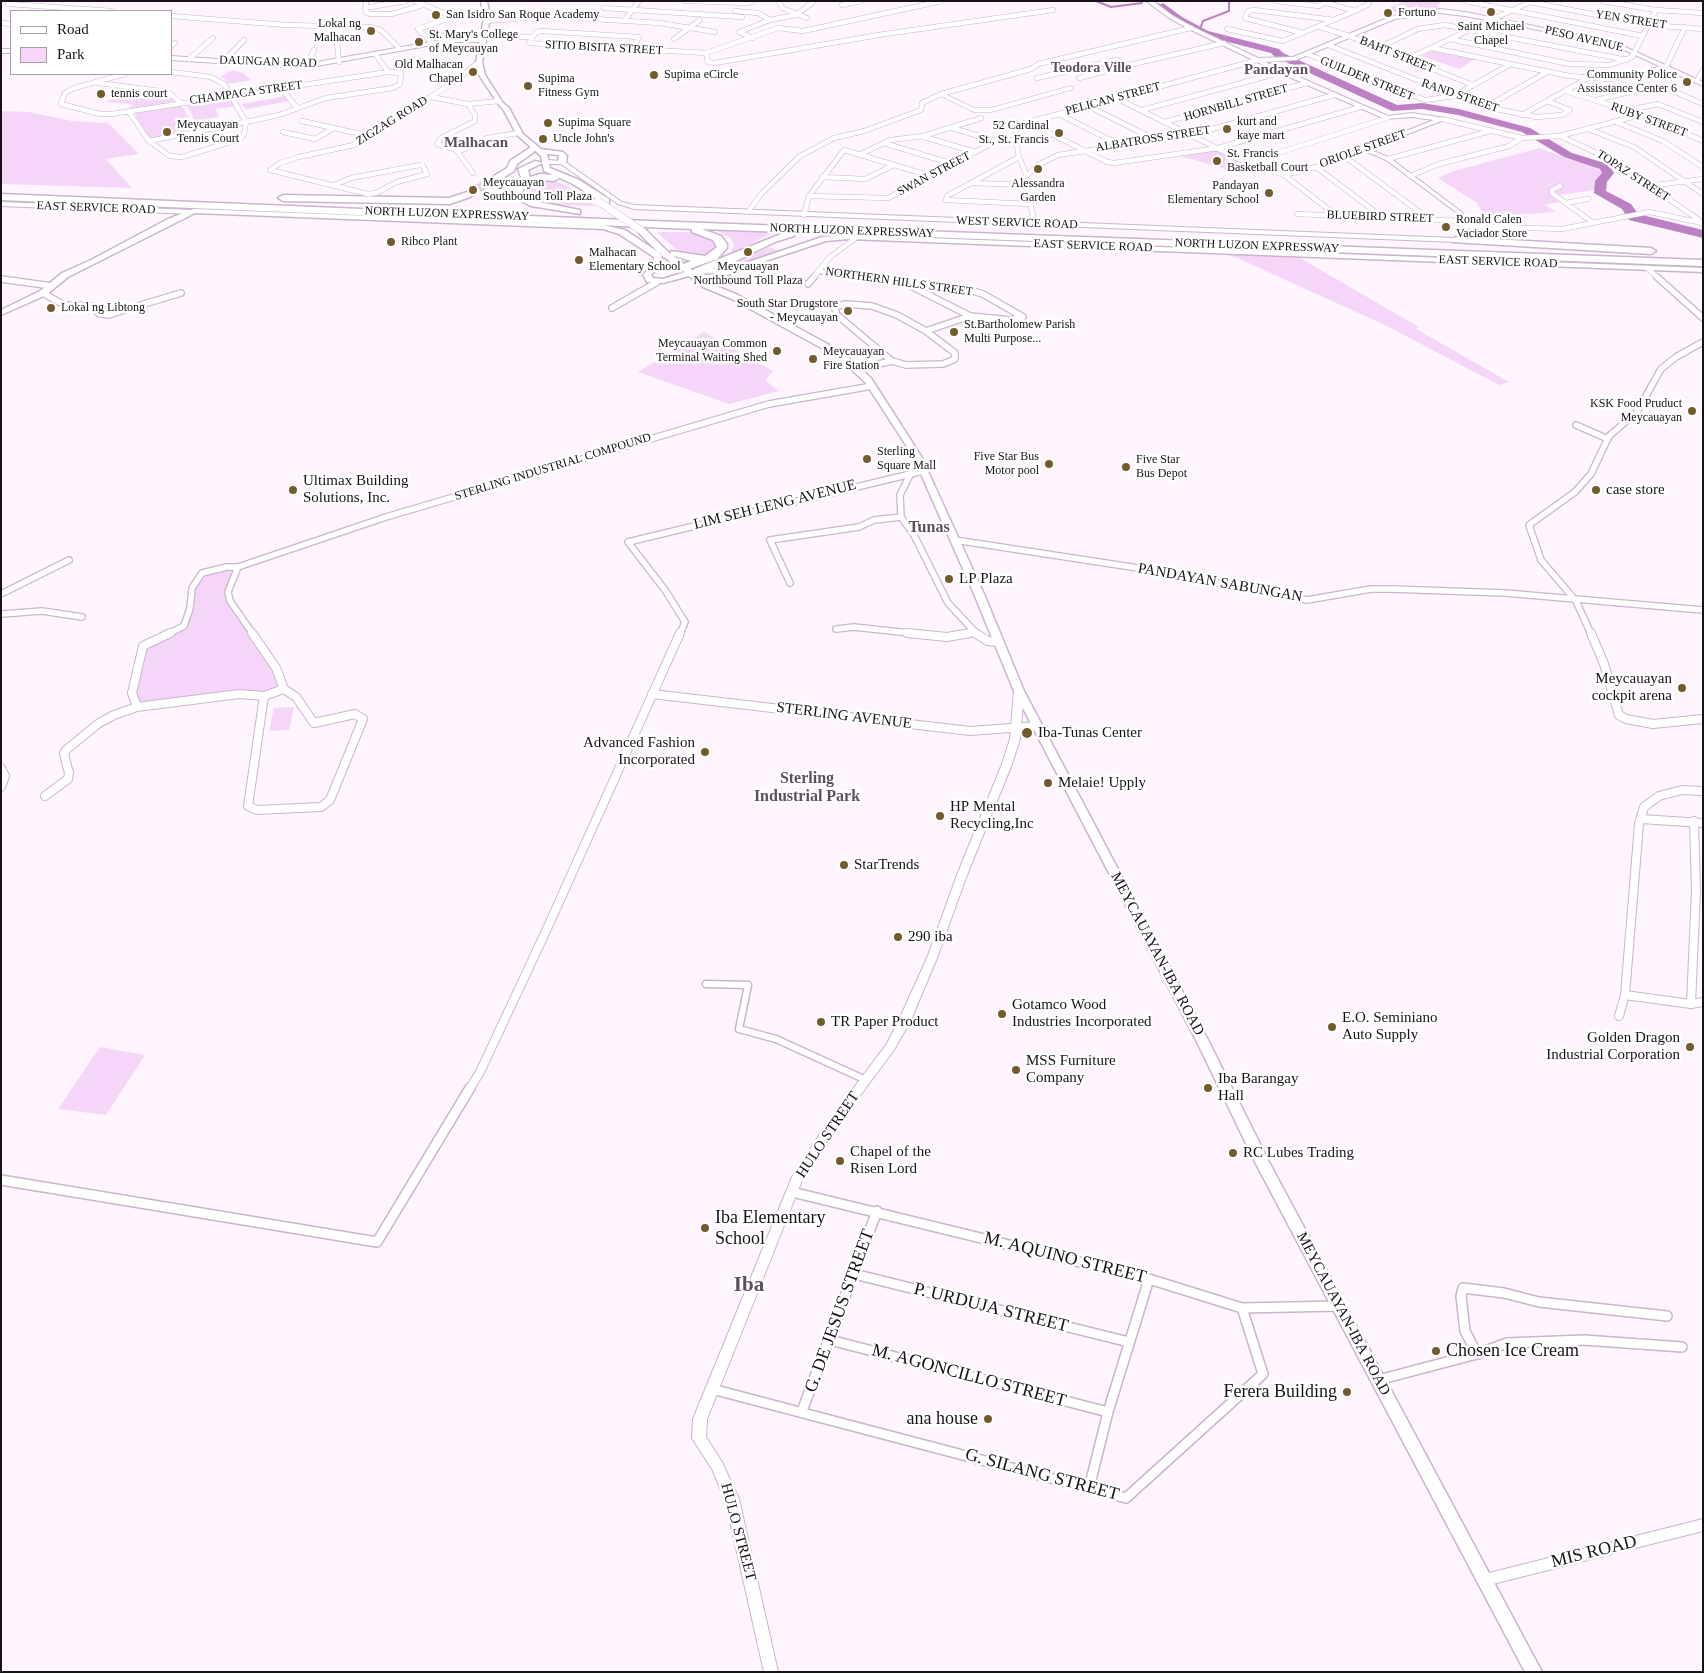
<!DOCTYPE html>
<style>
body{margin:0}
#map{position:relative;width:1704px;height:1673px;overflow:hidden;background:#fef5ff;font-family:Georgia,serif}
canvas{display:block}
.frame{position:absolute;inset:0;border:2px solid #19111a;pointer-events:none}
.legend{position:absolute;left:10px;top:10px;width:162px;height:65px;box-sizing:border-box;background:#fff;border:1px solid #a3a0a3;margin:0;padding:6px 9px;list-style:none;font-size:15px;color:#19111a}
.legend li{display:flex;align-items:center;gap:10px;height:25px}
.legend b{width:25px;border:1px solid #a3a0a3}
</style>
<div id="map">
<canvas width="1704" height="1673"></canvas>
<div class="frame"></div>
<ul class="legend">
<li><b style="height:6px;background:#fff"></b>Road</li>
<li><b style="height:14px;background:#f5d6f8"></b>Park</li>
</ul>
</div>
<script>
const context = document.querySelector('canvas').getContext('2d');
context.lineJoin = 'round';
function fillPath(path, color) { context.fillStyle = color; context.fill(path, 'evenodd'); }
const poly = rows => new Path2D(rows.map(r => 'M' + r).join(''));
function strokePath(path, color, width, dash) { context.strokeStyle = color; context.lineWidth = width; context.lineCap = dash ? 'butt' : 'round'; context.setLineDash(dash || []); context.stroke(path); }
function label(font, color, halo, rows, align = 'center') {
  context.font = font + ' Georgia,serif'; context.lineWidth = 5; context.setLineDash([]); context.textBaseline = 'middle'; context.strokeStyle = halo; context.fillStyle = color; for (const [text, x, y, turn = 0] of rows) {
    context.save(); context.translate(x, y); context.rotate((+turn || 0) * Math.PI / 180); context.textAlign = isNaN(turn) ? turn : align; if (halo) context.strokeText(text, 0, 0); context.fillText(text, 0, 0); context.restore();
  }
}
const green = poly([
 [1404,1,1442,1,1437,6,1440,10,1398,13,1387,9],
 [1434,50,1475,59,1459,69,1422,56],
 [233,70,243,73,251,80,228,84,225,79,220,77],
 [127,89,168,94,177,101,129,110,132,104,106,102],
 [286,96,290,101,246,109,242,104],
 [230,97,235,106,216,109,219,117,195,121,186,103],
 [181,105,197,130,151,139,144,131,134,112],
 [1,111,29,112,72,121,108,123,139,154,106,159,132,188,1,184],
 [1540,148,1565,158,1585,163,1602,171,1602,177,1594,190,1550,196,1559,202,1545,205,1556,212,1514,215,1515,220,1486,219,1477,203,1438,178,1454,171],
 [1218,150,1252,166,1233,171,1180,156],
 [552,179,568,187,596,206,555,205,543,203,530,195,529,190,532,187,544,180],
 [713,229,789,232,768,235,730,254,734,245,731,238],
 [657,232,693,232,711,236,720,245,704,257,680,253],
 [770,247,779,252,725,270,719,269],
 [1216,253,1300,258,1419,327,1416,329,1509,382,1499,385,1385,325,1235,257],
 [704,332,773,371,765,380,779,391,729,404,638,372],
 [238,567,231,580,230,601,276,668,284,689,264,696,239,694,137,707,132,693,143,646,184,626,192,588,202,573],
 [294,707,289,730,269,731,274,708],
 [100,1047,145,1055,106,1115,58,1109]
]);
const stream = poly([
 [1096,1,1111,7,1142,3],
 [1157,4,1163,6],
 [1200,29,1203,21,1229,11,1229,1]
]);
const river = poly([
 [1163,3,1182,17,1208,31,1279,49,1283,53,1397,105,1422,103,1459,109,1530,128,1572,153,1608,164,1614,173,1607,182,1606,191,1631,204,1638,214,1703,230,1703,238,1629,220,1622,209,1594,193,1595,181,1602,173,1600,169,1564,157,1522,132,1458,115,1422,109,1392,111,1275,57,1271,53,1201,35,1174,21,1158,6,1163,3]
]);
const motorwayTunnel = poly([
 [467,195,487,184]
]);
const pedestrianFar1 = poly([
 [941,94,974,110,991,110,1071,88]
]);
const pedestrian = poly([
 [706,984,748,985,739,1029,776,1039,866,1080]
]);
const minorFar3 = poly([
 [366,1,366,12,370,14,392,14,423,5],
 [415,1,453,17,418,29,432,43],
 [686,1,749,3,753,1],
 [779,1,782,8,807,18],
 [942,1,803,31,778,28,706,53,708,62,715,63,885,34,1053,10],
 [1276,1,1319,6,1329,1],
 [1465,1,1643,36],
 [1602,1,1656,10,1703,13],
 [1530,2,1648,25,1703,29],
 [1327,3,1355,11],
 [8,4,112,11],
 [842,5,861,1],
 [365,8,406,1],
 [604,8,742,17],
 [735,11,758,13,770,20],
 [171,16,286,25,370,27,381,30,400,49],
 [487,21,546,16,660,23,715,32],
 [624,21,639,1],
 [1,23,11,24],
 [1320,27,1349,36,1473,85],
 [1227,29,1283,41,1355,11,1369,4,1369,1],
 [1303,33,1245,18,1248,11,1254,10,1334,20],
 [483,36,532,37],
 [753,38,739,32,770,20,796,15,814,1],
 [674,39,700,20],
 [1450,39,1569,64,1610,65,1632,57,1656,10],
 [636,42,639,37,542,31,536,32,529,43,706,53],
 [337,43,339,62],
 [1328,45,1486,107,1536,117,1562,115,1570,110,1547,101],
 [171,46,175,43],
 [1378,48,1418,29,1445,25,1627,60],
 [1432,48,1569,76,1607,79,1630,77,1666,67,1685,27],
 [1307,54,1425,100,1454,96,1509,65],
 [189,59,213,38],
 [1407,59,1532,1],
 [223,62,244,40],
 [307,65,314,50],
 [125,74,74,88,65,93,61,104,100,114,112,114,388,72],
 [1037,78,1117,60,1129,65,1224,43],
 [1079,78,1129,65],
 [1697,81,1703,70],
 [98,83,168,92,181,103],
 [281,88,297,108],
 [1566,91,1653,119,1703,141],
 [431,97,468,104,499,101],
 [1116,98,1247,163,1284,175,1336,215],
 [1596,100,1634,91,1662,90,1673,91,1703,104],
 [468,104,475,115,475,121,441,138,437,144,460,151,487,138,518,133],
 [1088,106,1156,140],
 [1486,107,1547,72],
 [1142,110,1282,72],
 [1629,110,1658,104,1703,122],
 [129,112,149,141,170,156,182,157,240,139,244,134,246,122,279,115,326,98,393,88,400,84,401,73,388,72,376,55],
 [1059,114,1120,145],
 [1522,115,1588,78],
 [1442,119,1522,138,1560,136,1640,115],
 [302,121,370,136],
 [1028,122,1107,162,1114,163,1218,148,1361,107],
 [1165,122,1307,83],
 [1616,122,1663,141,1703,167],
 [952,128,996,141,1016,140],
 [1588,129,1634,147,1703,194],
 [283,132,315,139,334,128],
 [1560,136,1612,160,1699,220],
 [924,137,975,152],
 [149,141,246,122,224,84,211,77,171,72],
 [884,143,953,164],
 [457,151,473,173],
 [859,155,890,140,923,136,981,118],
 [1344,156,1429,219],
 [1019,157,947,196,946,200,1030,204],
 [1388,159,1490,131],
 [1247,163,1387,118],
 [1316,167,1382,217],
 [270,170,368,194,376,193,397,182,427,174,423,166,420,165,351,178,334,185],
 [270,170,280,163,299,157,354,145,451,84,479,62],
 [1026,174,1019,157,1016,140,1015,127,1018,125,1258,60],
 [1284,175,1316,167,1363,149],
 [1410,176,1439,164,1509,146,1522,138],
 [822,177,865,179,894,165],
 [972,183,1025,185],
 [1560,186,1552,190,1552,193,1592,222],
 [1648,186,1703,179],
 [809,196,888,198,996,141],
 [1566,203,1588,199],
 [748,212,761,194,800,156,834,138,864,131,921,110,922,103,941,94,1031,69,1038,64,1191,28],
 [1297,214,1462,221],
 [804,215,809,196,844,150,931,176],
 [1035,224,1024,178,1038,165,1058,155,1191,135,1334,95],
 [1463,226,1562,229,1649,212,1703,223],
 [1647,268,1658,278],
 [818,271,874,278],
 [813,278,830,257,857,237]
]);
const minorFar2 = poly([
 [864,277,973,291,983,294,1023,317],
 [1657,277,1703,318],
 [1,279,52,286],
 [808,284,814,277],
 [911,286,970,316],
 [43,293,64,305,92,306,98,313,108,315,181,293],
 [846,304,872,306,897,315,926,331,955,353,955,359,943,364,906,365,892,361,837,315,835,309,837,306,846,304],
 [612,308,657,282],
 [926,331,970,316,1011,320,1023,317],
 [856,369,892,361],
 [1576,425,1608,439],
 [911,473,900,495,901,517,913,533,948,603,977,634],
 [955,540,1151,570,1307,600,1371,589,1391,589,1505,593,1703,610],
 [238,567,228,592,230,601,253,634],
 [790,583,770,540,859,527,874,520,901,517],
 [1,594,69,560],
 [1,614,42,611,82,617],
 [836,629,854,627,919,634],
 [168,634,184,626,190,608,192,588,202,573,227,567,238,567,386,517,769,404,872,386],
 [680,634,685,622,665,590,628,542,923,471],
 [963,634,974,632],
 [1591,634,1576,601,1541,560,1529,525,1575,492,1591,474,1609,436,1637,412,1661,369,1676,357,1703,342]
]);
const minorFar1 = poly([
 [252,633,276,668,284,689],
 [907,633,947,637,970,633],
 [975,633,988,641,999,642],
 [1591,633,1604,664,1619,715,1626,719,1653,724,1703,719],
 [284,689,296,697,314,723,355,714,363,719,330,800,321,807,257,810,248,806,264,696,284,689],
 [652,694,970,731,1037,726],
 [137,707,132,693,143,646,170,633],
 [1,768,5,776,1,787],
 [45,796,68,779,69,773,64,754,66,750,99,723,114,715,137,707,239,694,264,696],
 [1641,819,1703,823],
 [1625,995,1691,1004,1703,1002],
 [1691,1004,1696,891,1694,821],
 [1619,1016,1625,995,1639,824,1644,807,1659,796,1682,790,1703,791],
 [469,1090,480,1072,546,931,680,633]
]);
const minor = poly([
 [1,1180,377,1242,470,1088],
 [792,1192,1149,1279,1242,1308,1339,1306],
 [854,1274,1129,1342],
 [830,1340,1108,1412],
 [1477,1354,1465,1331,1461,1296,1463,1288,1504,1293,1539,1302,1667,1316],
 [1378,1380,1477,1354,1507,1343,1584,1340,1682,1347],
 [712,1389,1126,1498,1263,1374,1242,1308],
 [802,1411,877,1211],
 [1089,1488,1108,1412,1149,1279]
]);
const tertiary = poly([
 [1146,1,1153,1,1173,16,1193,27,1258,58,1293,57,1392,16,1440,9,1465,12,1614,42,1703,82,1703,86,1611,44,1465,16,1440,13,1395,19,1296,60,1265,62,1388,116,1412,113,1444,118,1444,120,1369,149,1390,158,1463,213,1467,236,1456,242,634,209,618,204,561,164,545,164,542,162,545,160,564,161,622,202,634,205,1455,238,1461,235,1458,214,1456,212,1386,160,1360,149,1434,120,1412,117,1385,119,1280,73,1189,29,1169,18,1146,1],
 [453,38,482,38,485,40,482,42,453,42,432,45,317,66,279,67,171,60,171,56,279,63,317,62,453,38],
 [1,49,11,49,11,53,1,53,1,49],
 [1,202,191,210,194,212,191,214,1,206,1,202],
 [1019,688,1024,691,1020,739,1012,764,967,875,937,958,910,1022,894,1050,833,1132,803,1178,707,1419,706,1437,722,1462,739,1499,778,1672,764,1672,725,1499,712,1469,692,1438,693,1419,792,1177,825,1126,886,1045,898,1022,927,958,957,875,1002,764,1010,739,1014,691,1019,688],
 [1703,1519,1703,1531,1485,1586,1480,1584,1478,1580,1480,1576,1485,1574,1703,1519]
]);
const secondary = poly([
 [481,1,487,1,490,18,482,62,485,75,503,103,509,108,523,134,541,149,563,152,567,156,566,162,562,164,558,162,559,155,547,154,550,168,579,180,609,199,609,203,603,203,573,184,544,171,541,156,517,135,503,109,499,105,479,75,476,62,484,18,481,1],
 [194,209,603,225,625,230,661,254,662,264,651,275,653,278,663,279,685,272,661,255,639,233,639,229,645,229,667,251,692,270,698,269,728,269,822,237,849,235,1703,268,1703,272,849,239,826,241,750,266,723,277,718,285,715,285,711,283,717,273,696,274,709,283,738,295,842,352,871,378,921,456,984,594,1024,691,1208,1040,1269,1162,1542,1672,1525,1672,1255,1162,1196,1040,1014,691,974,594,913,456,865,382,836,356,732,299,703,287,689,276,663,283,647,282,643,275,654,263,654,257,619,234,603,229,195,213,68,277,46,295,1,315,1,310,40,291,62,273,91,260,168,219,194,209]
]);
const motorway = poly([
 [531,147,534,148,534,152,517,164,514,171,490,186,484,186,484,182,507,168,510,161,531,147],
 [535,161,543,163,528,170,530,177,540,174,554,175,559,178,554,181,541,180,528,184,523,189,523,195,534,201,580,210,580,214,531,206,515,198,513,188,522,180,518,169,535,161],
 [467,192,472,195,470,197,450,204,283,201,278,198,283,195,449,198,467,192],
 [1,194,650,221,1703,260,1703,266,794,232,794,236,775,242,736,261,698,274,694,273,694,269,786,232,702,229,721,236,727,244,727,248,717,259,683,271,678,268,679,266,691,261,671,255,671,251,705,256,717,247,713,240,692,232,692,229,1,200,1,194],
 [1456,237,1651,248,1656,251,1651,254,1452,242,1451,240,1456,237]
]);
const secondaryBridge = poly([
 [598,201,642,231]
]);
const markers = [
 [1491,12,5,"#735c2c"],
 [1388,13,5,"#735c2c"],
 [436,15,5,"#735c2c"],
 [371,31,5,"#735c2c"],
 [419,42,5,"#735c2c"],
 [473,72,5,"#735c2c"],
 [654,75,5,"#735c2c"],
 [1687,82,5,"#735c2c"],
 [528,86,5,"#735c2c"],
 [101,94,5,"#735c2c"],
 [548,123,5,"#735c2c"],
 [1227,129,5,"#735c2c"],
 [167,132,5,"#735c2c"],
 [1059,133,5,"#735c2c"],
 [543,139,5,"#735c2c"],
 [1217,161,5,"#735c2c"],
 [1038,169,5,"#735c2c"],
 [473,190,5,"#735c2c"],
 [1269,193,5,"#735c2c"],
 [1446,227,5,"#735c2c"],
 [391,242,5,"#735c2c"],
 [748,252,5,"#735c2c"],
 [579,260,5,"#735c2c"],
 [51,308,5,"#735c2c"],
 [848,311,5,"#735c2c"],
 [954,332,5,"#735c2c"],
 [777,351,5,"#735c2c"],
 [813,359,5,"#735c2c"],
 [1692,411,5,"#735c2c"],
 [867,459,5,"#735c2c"],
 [1049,464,5,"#735c2c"],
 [1126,467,5,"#735c2c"],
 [293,490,5,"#735c2c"],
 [1596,490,5,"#735c2c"],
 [949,579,5,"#735c2c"],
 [1682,688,5,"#735c2c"],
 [1027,733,6,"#735c2c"],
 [705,752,5,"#735c2c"],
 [1048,783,5,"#735c2c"],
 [940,816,5,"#735c2c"],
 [844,865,5,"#735c2c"],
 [898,937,5,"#735c2c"],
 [1002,1014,5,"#735c2c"],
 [821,1022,5,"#735c2c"],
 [1332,1027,5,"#735c2c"],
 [1690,1047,5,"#735c2c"],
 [1016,1070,5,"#735c2c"],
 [1208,1088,5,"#735c2c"],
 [1233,1153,5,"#735c2c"],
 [840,1161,5,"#735c2c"],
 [705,1228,5,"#735c2c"],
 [1436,1351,5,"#735c2c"],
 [1347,1392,5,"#735c2c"],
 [988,1419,5,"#735c2c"]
];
const farPoinames = [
 ["Fortuno",1398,13],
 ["San Isidro San Roque Academy",446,15],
 ["Lokal ng",361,24,"right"],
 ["Malhacan",361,38,"right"],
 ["Saint Michael",1491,27,"center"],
 ["Chapel",1491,41,"center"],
 ["St. Mary's College",429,35],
 ["of Meycauyan",429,49],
 ["Old Malhacan",463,65,"right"],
 ["Chapel",463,79,"right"],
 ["Supima eCircle",664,75],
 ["Community Police",1677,75,"right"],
 ["Assisstance Center 6",1677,89,"right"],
 ["Supima",538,79],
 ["Fitness Gym",538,93],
 ["tennis court",111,94],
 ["kurt and",1237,122],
 ["kaye mart",1237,136],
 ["Supima Square",558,123],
 ["Meycauayan",177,125],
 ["Tennis Court",177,139],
 ["52 Cardinal",1049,126,"right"],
 ["St., St. Francis",1049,140,"right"],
 ["Uncle John's",553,139],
 ["St. Francis",1227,154],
 ["Basketball Court",1227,168],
 ["Meycauayan",483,183],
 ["Southbound Toll Plaza",483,197],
 ["Alessandra",1038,184,"center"],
 ["Garden",1038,198,"center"],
 ["Pandayan",1259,186,"right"],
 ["Elementary School",1259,200,"right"],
 ["Ronald Calen",1456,220],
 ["Vaciador Store",1456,234],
 ["Ribco Plant",401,242],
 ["Malhacan",589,253],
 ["Elementary School",589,267],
 ["Meycauayan",748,267,"center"],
 ["Northbound Toll Plaza",748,281,"center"],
 ["South Star Drugstore",838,304,"right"],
 ["- Meycauayan",838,318,"right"],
 ["Lokal ng Libtong",61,308],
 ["St.Bartholomew Parish",964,325],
 ["Multi Purpose...",964,339],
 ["Meycauayan Common",767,344,"right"],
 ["Terminal Waiting Shed",767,358,"right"],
 ["Meycauayan",823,352],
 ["Fire Station",823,366],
 ["KSK Food Pruduct",1682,404,"right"],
 ["Meycauayan",1682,418,"right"],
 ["Sterling",877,452],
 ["Square Mall",877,466],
 ["Five Star Bus",1039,457,"right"],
 ["Motor pool",1039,471,"right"],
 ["Five Star",1136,460],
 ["Bus Depot",1136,474]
];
const farStreetnames = [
 ["YEN STREET",1631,20,9],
 ["PESO AVENUE",1584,39,13],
 ["SITIO BISITA STREET",604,48,3],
 ["BAHT STREET",1397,55,22],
 ["DAUNGAN ROAD",268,62,2],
 ["GUILDER STREET",1367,79,22],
 ["CHAMPACA STREET",246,93,-8],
 ["RAND STREET",1460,96,19],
 ["PELICAN STREET",1113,99,-15],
 ["HORNBILL STREET",1236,103,-16],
 ["RUBY STREET",1649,120,20],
 ["ZIGZAG ROAD",392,121,-32],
 ["ALBATROSS STREET",1153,139,-9],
 ["ORIOLE STREET",1363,149,-20],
 ["SWAN STREET",934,174,-28],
 ["TOPAZ STREET",1633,176,33],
 ["EAST SERVICE ROAD",96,208,2],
 ["NORTH LUZON EXPRESSWAY",447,214,2],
 ["BLUEBIRD STREET",1380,217,2],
 ["WEST SERVICE ROAD",1017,223,2],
 ["NORTH LUZON EXPRESSWAY",852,231,2],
 ["EAST SERVICE ROAD",1093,246,2],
 ["NORTH LUZON EXPRESSWAY",1257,246,2],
 ["EAST SERVICE ROAD",1498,262,2],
 ["NORTHERN HILLS STREET",899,282,8],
 ["STERLING INDUSTRIAL COMPOUND",553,467,-17]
];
const farNeighbourhoodnames = [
 ["Teodora Ville",1091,68]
];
const farQuarternames = [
 ["Pandayan",1276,70],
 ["Malhacan",476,143]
];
const poiNames = [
 ["Ultimax Building",303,481],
 ["Solutions, Inc.",303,498],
 ["case store",1606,490],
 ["LP Plaza",959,579],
 ["Meycauayan",1672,679,"right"],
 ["cockpit arena",1672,696,"right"],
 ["Iba-Tunas Center",1038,733],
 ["Advanced Fashion",695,743,"right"],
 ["Incorporated",695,760,"right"],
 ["Melaie! Upply",1058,783],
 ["HP Mental",950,807],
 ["Recycling,Inc",950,824],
 ["StarTrends",854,865],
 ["290 iba",908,937],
 ["Gotamco Wood",1012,1005],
 ["Industries Incorporated",1012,1022],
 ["E.O. Seminiano",1342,1018],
 ["Auto Supply",1342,1035],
 ["TR Paper Product",831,1022],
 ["Golden Dragon",1680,1038,"right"],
 ["Industrial Corporation",1680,1055,"right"],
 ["MSS Furniture",1026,1061],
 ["Company",1026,1078],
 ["Iba Barangay",1218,1079],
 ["Hall",1218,1096],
 ["Chapel of the",850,1152],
 ["Risen Lord",850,1169],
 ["RC Lubes Trading",1243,1153]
];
const streetNames = [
 ["LIM SEH LENG AVENUE",775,505,-14],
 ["PANDAYAN SABUNGAN",1220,583,10],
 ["STERLING AVENUE",844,716,7],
 ["MEYCAUAYAN-IBA ROAD",1157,954,62],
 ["HULO STREET",828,1135,-56],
 ["MEYCAUAYAN-IBA ROAD",1343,1314,62],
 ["HULO STREET",738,1532,75]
];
const neighbourhoodNames = [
 ["Tunas",929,528],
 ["Sterling",807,779],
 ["Industrial Park",807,797]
];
const nearPoinames = [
 ["Iba Elementary",715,1218],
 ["School",715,1239],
 ["Chosen Ice Cream",1446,1351],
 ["Ferera Building",1337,1392,"right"],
 ["ana house",978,1419,"right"]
];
const nearStreetnames = [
 ["M. AQUINO STREET",1065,1258,14],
 ["P. URDUJA STREET",991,1308,14],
 ["G. DE JESUS STREET",840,1311,-70],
 ["M. AGONCILLO STREET",969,1376,15],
 ["G. SILANG STREET",1042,1475,15],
 ["MIS ROAD",1594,1552,-14]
];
const nearQuarternames = [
 ["Iba",749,1286]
];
fillPath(green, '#f5d6f8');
strokePath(stream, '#bb81c2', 2);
fillPath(river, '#bb81c2');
strokePath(motorwayTunnel, '#dcd3dd', 9, [9, 4.5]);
strokePath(pedestrianFar1, '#cab5cd', 5);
strokePath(pedestrian, '#cab5cd', 9);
strokePath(minorFar3, '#cab5cd', 5.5);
strokePath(minorFar2, '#cab5cd', 8);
strokePath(minorFar1, '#cab5cd', 10);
strokePath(minor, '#cab5cd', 12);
strokePath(tertiary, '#cab5cd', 2);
strokePath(secondary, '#cab5cd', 3);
strokePath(motorway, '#cab5cd', 3);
strokePath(pedestrianFar1, '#fff', 4);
strokePath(pedestrian, '#fff', 6);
strokePath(minorFar3, '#fff', 4.5);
strokePath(minorFar2, '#fff', 5.5);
strokePath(minorFar1, '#fff', 8);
strokePath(minor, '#fff', 9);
fillPath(tertiary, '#fff');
fillPath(secondary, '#fff');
fillPath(motorway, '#fff');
strokePath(secondaryBridge, '#cab5cd', 8, []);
strokePath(secondaryBridge, '#fff', 7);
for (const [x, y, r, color] of markers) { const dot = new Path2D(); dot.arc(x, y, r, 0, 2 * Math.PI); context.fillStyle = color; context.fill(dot); strokePath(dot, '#fff', 2); }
label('12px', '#19111a', '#fff', farPoinames, 'left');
label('12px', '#19111a', '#fff', farStreetnames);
label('bold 14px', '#5f4d62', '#fff', farNeighbourhoodnames);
label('bold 15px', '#5f4d62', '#fff', farQuarternames);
label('15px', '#19111a', '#fff', poiNames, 'left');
label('15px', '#19111a', '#fff', streetNames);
label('bold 16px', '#5f4d62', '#fff', neighbourhoodNames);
label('18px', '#19111a', '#fff', nearPoinames, 'left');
label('18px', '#19111a', '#fff', nearStreetnames);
label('bold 21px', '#5f4d62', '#fff', nearQuarternames);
</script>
